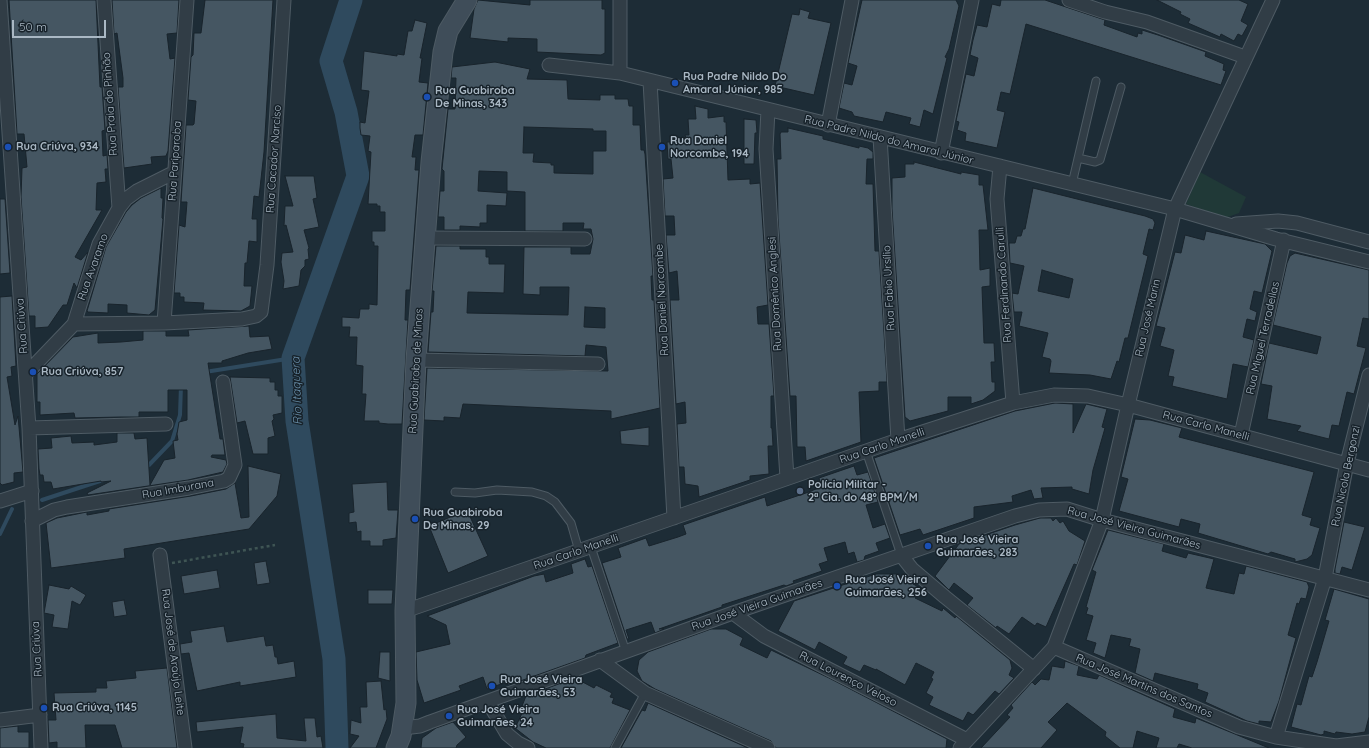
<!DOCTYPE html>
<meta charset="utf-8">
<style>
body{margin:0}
#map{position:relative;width:1369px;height:748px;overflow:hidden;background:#1d2c36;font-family:Quicksand,sans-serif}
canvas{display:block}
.scale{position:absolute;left:12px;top:20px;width:94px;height:18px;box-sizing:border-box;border:2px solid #aab8c4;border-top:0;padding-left:5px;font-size:12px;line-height:14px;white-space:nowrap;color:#aab8c4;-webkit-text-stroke:3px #17222a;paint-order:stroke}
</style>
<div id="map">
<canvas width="1369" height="748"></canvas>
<div class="scale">50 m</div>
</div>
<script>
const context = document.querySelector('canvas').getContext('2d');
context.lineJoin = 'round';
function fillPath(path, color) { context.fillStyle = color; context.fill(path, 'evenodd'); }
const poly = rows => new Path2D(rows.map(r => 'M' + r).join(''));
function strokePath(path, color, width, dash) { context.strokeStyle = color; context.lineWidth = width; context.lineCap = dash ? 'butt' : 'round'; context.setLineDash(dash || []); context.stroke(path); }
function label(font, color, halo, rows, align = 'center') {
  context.font = font + ' Quicksand,sans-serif'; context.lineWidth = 3; context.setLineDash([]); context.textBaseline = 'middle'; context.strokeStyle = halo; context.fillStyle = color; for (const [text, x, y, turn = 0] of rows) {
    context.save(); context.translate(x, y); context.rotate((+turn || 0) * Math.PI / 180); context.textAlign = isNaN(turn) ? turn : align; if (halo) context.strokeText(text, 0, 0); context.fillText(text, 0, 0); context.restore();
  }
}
const green = poly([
 [1200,172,1246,197,1239,213,1225,218,1186,204]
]);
const stream = poly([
 [205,372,293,358],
 [145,467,149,465,172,441,180,415,181,385],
 [42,500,106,479],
 [0,534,12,509]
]);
const river = poly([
 [337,748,334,659,297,421,293,358,358,176,346,112,331,61,351,0]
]);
const building = poly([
 [9,0,96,0,100,87,102,87,105,130,102,131,103,156,107,155,108,169,105,169,106,182,97,183,96,210,102,210,75,257,81,260,88,252,77,288,74,283,67,305,63,305,48,327,35,328,35,316,29,316,21,197,22,168,27,167,24,134,17,134,9,0],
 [112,0,179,0,177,33,167,34,170,59,175,58,168,151,166,156,151,157,152,164,124,168,118,87,123,87,123,78,117,33,114,34,112,0],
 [205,0,273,0,264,152,259,197,254,196,252,219,257,219,257,242,249,241,247,263,245,263,244,286,252,286,250,306,241,311,203,310,204,303,184,302,184,297,180,297,180,293,174,293,179,225,185,227,187,202,181,202,186,125,193,125,194,124,196,101,188,100,191,57,193,55,194,33,201,33,205,0],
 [478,0,530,5,530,0,602,0,602,9,605,9,605,53,601,55,537,52,537,39,508,38,508,42,470,38,474,9,478,0],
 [862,0,956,0,959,6,949,49,945,57,947,58,933,114,924,110,920,127,909,124,911,118,886,112,883,122,854,116,852,112,839,108,844,83,852,85,857,66,848,63,862,0],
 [1001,0,1045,0,1105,20,1104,25,1137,37,1138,33,1142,34,1142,30,1158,35,1206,52,1205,56,1224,64,1223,70,1226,71,1221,85,1026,24,1010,94,1001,92,997,110,1005,112,997,148,965,141,966,133,957,130,959,122,956,121,966,74,974,76,978,58,970,55,973,40,977,25,987,27,992,4,1000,6,1001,0],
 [1157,0,1239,0,1248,4,1241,21,1248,25,1242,36,1238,34,1234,41,1221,34,1220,37,1188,23,1190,19,1180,14,1181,12,1157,0],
 [800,9,810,12,808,18,831,23,814,95,775,86,792,14,799,15,800,9],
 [415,20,427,23,420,58,422,58,419,82,428,83,423,135,415,135,412,157,416,157,415,170,419,170,410,290,406,290,405,320,408,320,402,424,388,424,379,423,379,421,364,421,366,394,362,394,363,366,356,365,357,337,349,337,350,327,342,327,342,317,359,318,360,309,369,309,369,304,377,305,378,246,374,246,374,242,372,242,372,231,385,231,385,212,380,212,380,206,377,206,377,204,368,204,371,152,368,151,370,136,361,135,360,128,360,122,365,123,369,91,361,90,364,51,397,56,397,54,404,55,408,31,412,31,415,20],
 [495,62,530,69,527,79,567,80,568,99,600,100,600,95,615,95,615,99,628,99,629,106,633,106,633,125,640,125,641,150,644,150,645,154,653,276,651,276,652,300,654,300,660,408,611,419,611,411,463,404,460,418,444,417,444,421,424,420,427,368,608,371,606,347,586,345,585,356,428,352,431,312,433,312,434,291,432,291,436,246,460,246,460,249,486,249,486,257,489,257,489,264,505,264,504,293,468,292,467,313,568,315,569,287,540,287,540,295,523,294,524,247,571,247,571,254,590,254,593,239,591,229,583,229,584,223,563,223,563,231,525,231,525,192,507,191,507,172,479,171,478,191,507,193,506,206,487,205,487,223,480,223,480,227,460,226,460,230,444,230,444,217,438,217,440,191,444,191,444,171,442,169,448,109,455,109,456,78,451,78,452,67,495,62],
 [524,127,593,129,593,131,606,131,606,151,593,151,593,174,554,173,554,165,551,165,551,163,533,162,534,153,523,153,524,127],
 [585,307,605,308,605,328,584,327,585,307],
 [695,106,708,109,708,118,724,116,724,122,726,122,728,180,750,179,750,184,760,183,768,305,757,307,758,324,769,324,774,396,771,396,771,428,772,428,773,446,768,446,769,474,750,476,750,480,699,497,698,486,685,484,684,467,679,467,677,424,686,423,685,402,676,404,670,300,679,300,677,271,669,273,666,235,675,235,674,216,665,216,663,179,673,178,671,159,668,159,667,142,673,142,673,138,686,138,685,135,689,135,688,119,696,119,695,106],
 [744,119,756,120,757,133,755,133,754,164,744,164,744,119],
 [788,128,823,136,823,139,859,148,859,146,868,148,873,152,873,159,867,159,866,184,873,184,875,251,879,251,887,382,879,382,879,391,859,392,861,442,806,461,805,447,797,447,796,396,790,396,778,219,777,159,781,159,780,134,781,132,788,132,788,128],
 [914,162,961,174,961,172,979,175,979,185,983,185,988,230,979,230,980,270,990,268,990,286,982,287,984,343,994,343,995,362,991,362,992,382,995,382,995,391,983,400,971,404,971,397,948,397,948,411,910,421,905,417,892,209,892,178,905,177,905,164,914,164,914,162],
 [285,176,314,176,317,198,313,199,319,227,304,230,309,248,308,249,309,259,305,260,305,266,301,270,299,286,283,289,284,281,281,262,282,253,293,252,286,225,284,226,285,206,293,206,285,176],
 [161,188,161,198,163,198,162,218,163,219,155,310,149,315,127,313,127,305,108,304,108,313,88,312,87,311,106,247,126,212,132,205,141,198,161,188],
 [1033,188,1145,216,1153,219,1155,223,1153,230,1149,229,1143,254,1148,256,1128,338,1125,338,1119,362,1117,361,1111,379,1090,375,1049,373,1051,361,1050,359,1042,357,1048,333,1019,326,1022,312,1014,312,1012,293,1018,294,1024,266,1010,263,1009,243,1015,243,1017,236,1021,236,1023,229,1025,229,1033,188],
 [1042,270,1073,279,1069,298,1038,291,1042,270],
 [0,199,5,199,10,273,0,274,0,199],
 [1206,231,1265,244,1272,251,1262,293,1254,291,1250,309,1257,312,1255,321,1247,319,1243,337,1254,340,1248,367,1233,364,1227,399,1172,386,1174,377,1168,376,1174,350,1160,346,1165,328,1156,326,1175,252,1181,253,1185,235,1204,240,1206,231],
 [1295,253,1369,270,1369,319,1363,318,1357,346,1366,348,1354,394,1347,392,1339,426,1332,425,1329,439,1297,431,1301,426,1267,419,1272,386,1261,384,1269,343,1317,354,1321,337,1273,325,1287,263,1290,256,1295,253],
 [12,296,16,366,11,367,12,376,7,377,15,425,18,416,23,472,14,473,14,482,2,485,0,483,0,297,12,296],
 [249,326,250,337,269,336,272,349,248,353,222,361,222,363,208,363,220,439,223,439,225,455,212,455,211,457,226,460,227,464,223,472,188,480,88,495,87,493,111,481,101,482,101,481,53,489,51,482,44,482,43,475,40,475,39,469,38,449,52,448,51,438,71,436,72,443,94,442,94,445,117,442,117,433,134,433,135,439,147,438,150,485,164,460,175,458,173,441,178,440,177,434,179,422,187,420,187,390,168,390,168,412,139,412,139,417,121,417,75,418,74,413,40,415,40,402,37,402,37,374,73,337,98,333,98,343,121,342,143,340,143,331,166,331,166,336,189,336,188,330,249,326],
 [230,377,270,378,270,382,275,382,275,390,278,390,278,396,282,396,282,413,273,415,274,419,272,421,275,436,268,438,268,454,253,454,245,421,237,423,230,377],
 [1055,403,1073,404,1073,433,1086,404,1107,409,1102,427,1105,428,1093,470,1089,494,1072,489,1072,487,1041,488,1043,498,1034,499,1031,490,1012,496,1013,502,974,507,974,518,923,535,920,529,900,535,874,458,1015,411,1055,403],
 [1135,419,1150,420,1182,428,1179,437,1314,472,1302,515,1312,518,1310,525,1320,528,1312,555,1307,559,1295,562,1295,559,1271,552,1268,554,1198,533,1200,524,1181,519,1179,527,1119,511,1128,479,1121,477,1135,419],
 [649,427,649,446,621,444,620,431,649,427],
 [248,466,281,474,277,496,249,529,124,549,125,558,51,568,46,523,57,518,87,512,87,515,109,511,109,509,191,496,226,489,235,483,241,518,249,517,248,466],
 [854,466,857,475,868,472,878,502,866,505,873,528,885,524,890,538,876,543,879,551,865,556,864,560,857,562,854,552,848,554,845,542,824,548,828,561,819,564,822,571,793,581,794,583,786,586,784,585,722,605,722,607,659,629,664,629,655,633,651,622,626,630,629,639,627,639,602,563,621,557,618,548,646,538,649,546,678,537,686,534,683,525,765,497,767,506,806,493,821,487,819,478,854,466],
 [387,482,388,510,398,510,396,538,383,540,383,546,370,546,370,541,361,541,361,531,357,532,356,522,349,523,349,513,354,512,352,484,387,482],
 [467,510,488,556,448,573,429,526,467,510],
 [1040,518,1051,518,1053,521,1056,518,1060,523,1063,521,1069,531,1085,541,1077,565,1074,564,1046,627,1037,623,1035,626,1022,617,1009,634,997,626,996,628,967,605,973,598,954,583,949,590,935,576,959,544,1015,525,1040,518],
 [1344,522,1365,527,1352,570,1342,567,1340,574,1335,573,1335,569,1344,522],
 [1108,530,1164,544,1162,551,1186,558,1188,553,1214,559,1206,588,1234,594,1239,573,1244,574,1246,566,1307,582,1309,587,1306,599,1301,598,1299,604,1297,603,1288,635,1296,638,1279,701,1271,722,1259,721,1259,724,1247,721,1205,702,1208,693,1197,689,1198,684,1155,673,1153,681,1135,673,1140,649,1129,646,1131,639,1111,635,1105,658,1093,653,1096,643,1086,640,1093,616,1086,614,1088,608,1086,607,1096,572,1092,570,1108,530],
 [585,559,588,567,592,566,618,643,586,655,585,658,509,685,504,683,487,689,483,677,459,686,461,690,424,703,417,680,416,652,450,644,446,625,427,616,534,576,544,574,546,582,573,573,571,564,585,559],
 [266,561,270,583,257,585,254,563,266,561],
 [217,570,220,588,184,594,181,576,217,570],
 [876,574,896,574,920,588,915,598,942,611,943,608,955,618,956,616,1010,660,1012,668,1009,675,1014,678,999,694,995,691,973,715,968,712,963,721,929,705,933,697,926,693,933,679,931,678,934,672,916,663,905,685,876,669,876,670,864,665,860,672,843,664,847,657,819,642,815,650,778,631,794,601,876,574],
 [49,585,69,589,71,586,86,595,80,605,72,601,68,629,52,627,54,615,44,613,49,585],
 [1334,589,1369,599,1369,717,1365,732,1352,734,1336,732,1335,734,1324,731,1324,734,1321,735,1291,727,1297,704,1301,705,1309,676,1312,677,1317,662,1329,621,1325,620,1334,589],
 [368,590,393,590,392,604,368,604,368,590],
 [124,600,127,615,114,617,112,602,124,600],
 [224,626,227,642,264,636,266,646,273,645,275,657,277,657,278,664,294,661,296,677,240,686,240,682,197,691,189,653,181,654,180,644,192,642,190,631,224,626],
 [711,629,726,629,743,638,740,645,767,658,771,650,829,678,947,739,946,748,776,748,771,741,655,689,642,681,637,671,639,660,648,652,711,629],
 [380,652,390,652,390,681,378,678,380,652],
 [1065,661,1079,666,1077,675,1097,679,1099,675,1175,709,1173,717,1195,723,1196,718,1269,748,1192,748,1179,744,1177,748,1156,748,1159,738,1137,731,1133,748,1120,748,1105,736,1106,732,1067,703,1048,722,1057,730,1041,748,981,748,1010,717,1007,715,1013,708,1011,705,1032,682,1035,685,1041,679,1049,680,1052,666,1064,668,1065,661],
 [167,668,177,748,122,748,115,725,85,725,86,748,57,748,57,742,49,743,48,720,56,720,54,693,96,692,96,688,107,688,106,681,136,678,135,671,167,668],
 [575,678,594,688,596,685,612,693,610,697,614,698,612,703,630,710,610,748,546,748,533,742,515,728,525,707,522,706,526,696,575,678],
 [381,681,384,710,386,709,387,719,376,748,350,748,359,736,350,734,351,720,361,723,360,707,367,707,366,682,381,681],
 [648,703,748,748,621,748,642,710,645,711,648,703],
 [276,714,277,738,306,741,304,718,315,718,317,737,321,736,323,748,243,748,244,744,240,743,243,727,197,732,196,722,276,714],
 [453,722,466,737,457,745,456,748,421,748,422,738,436,728,453,722],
 [18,726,18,732,29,732,29,748,0,748,0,728,18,726]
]);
const path = poly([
 [172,563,275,545]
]);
const lane = poly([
 [1078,158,1095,162,1100,160,1121,87],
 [1072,184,1096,81],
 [866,451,901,555],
 [455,492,475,493,497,490,532,492,546,496,555,502,571,523,579,551],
 [591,547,626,652],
 [615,748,645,693]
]);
const street = poly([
 [0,0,29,428,41,748],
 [104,0,119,208],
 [620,0,620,73],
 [1069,0,1105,12,1147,22,1245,57],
 [549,65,620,73,1175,209,1276,239,1369,262],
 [650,81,674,518],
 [768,110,766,149,787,478],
 [828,125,852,0],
 [880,137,898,440],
 [941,153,972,0],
 [1000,166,997,199,1013,403],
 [1236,224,1278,221,1297,223,1369,242],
 [425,238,585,239],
 [164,323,187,0],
 [74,324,164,323,242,319,256,316,261,312,267,265,284,0],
 [416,360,598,364],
 [26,374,74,324,99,244,119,208,126,199,137,191,173,173],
 [29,428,166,424],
 [1241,435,1284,240],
 [0,501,32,491],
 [32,521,54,510,67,507,189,488,224,481,229,478,235,465,223,382],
 [160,555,185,748],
 [901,555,912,569,945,597,1034,669],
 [405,611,898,440,1013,403,1054,395,1088,396,1128,405,1369,470],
 [733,613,764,636,967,740],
 [1054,647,1239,727,1276,737,1336,746,1369,742],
 [600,660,645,693,768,748],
 [488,702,507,734,518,743,528,748],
 [0,720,40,715],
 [403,728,420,726,430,722,733,613,1015,516,1039,510,1067,509,1102,520,1369,590],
 [1276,737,1325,578,1347,463,1369,375],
 [960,748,1054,647,1102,520,1128,405,1175,209,1273,0]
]);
const secondary = poly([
 [396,748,401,736,406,703,405,611,416,360,431,162,443,52,448,31,467,0]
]);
const markers = [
 [675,83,4,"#1a4fb4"],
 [427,97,4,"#1a4fb4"],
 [8,147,4,"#1a4fb4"],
 [662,147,4,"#1a4fb4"],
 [33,372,4,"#1a4fb4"],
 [800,491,4,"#5c6f8a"],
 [415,519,4,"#1a4fb4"],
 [928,546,4,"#1a4fb4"],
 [837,586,4,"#1a4fb4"],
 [492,686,4,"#1a4fb4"],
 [44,708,4,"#1a4fb4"],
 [449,716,4,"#1a4fb4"]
];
const poiNames = [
 ["Rua Padre Nildo Do",683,77],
 ["Amaral Júnior, 985",683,90],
 ["Rua Guabiroba",435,91],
 ["De Minas, 343",435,104],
 ["Rua Daniel",670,141],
 ["Norcombe, 194",670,154],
 ["Rua Criúva, 934",16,147],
 ["Rua Criúva, 857",41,372],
 ["Polícia Militar -",808,485],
 ["2ª Cia. do 48º BPM/M",808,498],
 ["Rua Guabiroba",423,513],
 ["De Minas, 29",423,526],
 ["Rua José Vieira",936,540],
 ["Guimarães, 283",936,553],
 ["Rua José Vieira",845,580],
 ["Guimarães, 256",845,593],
 ["Rua José Vieira",500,680],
 ["Guimarães, 53",500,693],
 ["Rua Criúva, 1145",52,708],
 ["Rua José Vieira",457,710],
 ["Guimarães, 24",457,723]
];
const streetNames = [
 ["Rua Praia do Pinhão",110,104,-94],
 ["Rua Padre Nildo do Amaral Júnior",889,140,14],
 ["Rua Cacador Narciso",274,159,-86],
 ["Rua Pariparoba",175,161,-86],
 ["Rua Avaramo",93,267,-70],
 ["Rua Ferdinando Carulli",1004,285,-94],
 ["Rua Fabio Ursílio",889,288,-93],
 ["Rua Domênico Anglesi",775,294,-93],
 ["Rua Daniel Norcombe",662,300,-93],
 ["Rua José Marin",1148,318,-77],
 ["Rua Criúva",22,326,-94],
 ["Rua Miguel Terradellas",1263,338,-77],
 ["Rua Guabiroba de Minas",416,371,-87],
 ["Rua Carlo Manelli",1206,426,15],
 ["Rua Carlo Manelli",882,446,-19],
 ["Rua Nicola Bergonzi",1346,476,-78],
 ["Rua Imburana",178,489,-10],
 ["Rua José Vieira Guimarães",1134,528,15],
 ["Rua Carlo Manelli",576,552,-19],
 ["Rua José Vieira Guimarães",757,605,-19],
 ["Rua Criúva",37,649,-93],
 ["Rua José de Araújo Leite",173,652,83],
 ["Rua Lourenço Veloso",848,679,27],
 ["Rua José Martins dos Santos",1144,686,23]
];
const waterNames = [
 ["Rio Itaquera",297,391,-92]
];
fillPath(green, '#203937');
strokePath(stream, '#2f4a5e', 4);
strokePath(river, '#2f4a5e', 23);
fillPath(building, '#455662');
strokePath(building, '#19242c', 1);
strokePath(lane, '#4e5b64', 9);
strokePath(street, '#4e5b64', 15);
strokePath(secondary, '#4e5b64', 21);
strokePath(path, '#3f5554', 2.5, [3, 3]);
strokePath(lane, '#313d46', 7);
strokePath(street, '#313d46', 13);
strokePath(secondary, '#3f4d59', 19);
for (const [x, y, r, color] of markers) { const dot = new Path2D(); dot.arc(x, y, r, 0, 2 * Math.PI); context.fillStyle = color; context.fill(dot); strokePath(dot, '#17222a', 1.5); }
label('bold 11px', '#aab8c4', '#17222a', poiNames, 'left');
label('11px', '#aab8c4', '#17222a', streetNames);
label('italic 12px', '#698faa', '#17222a', waterNames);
</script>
